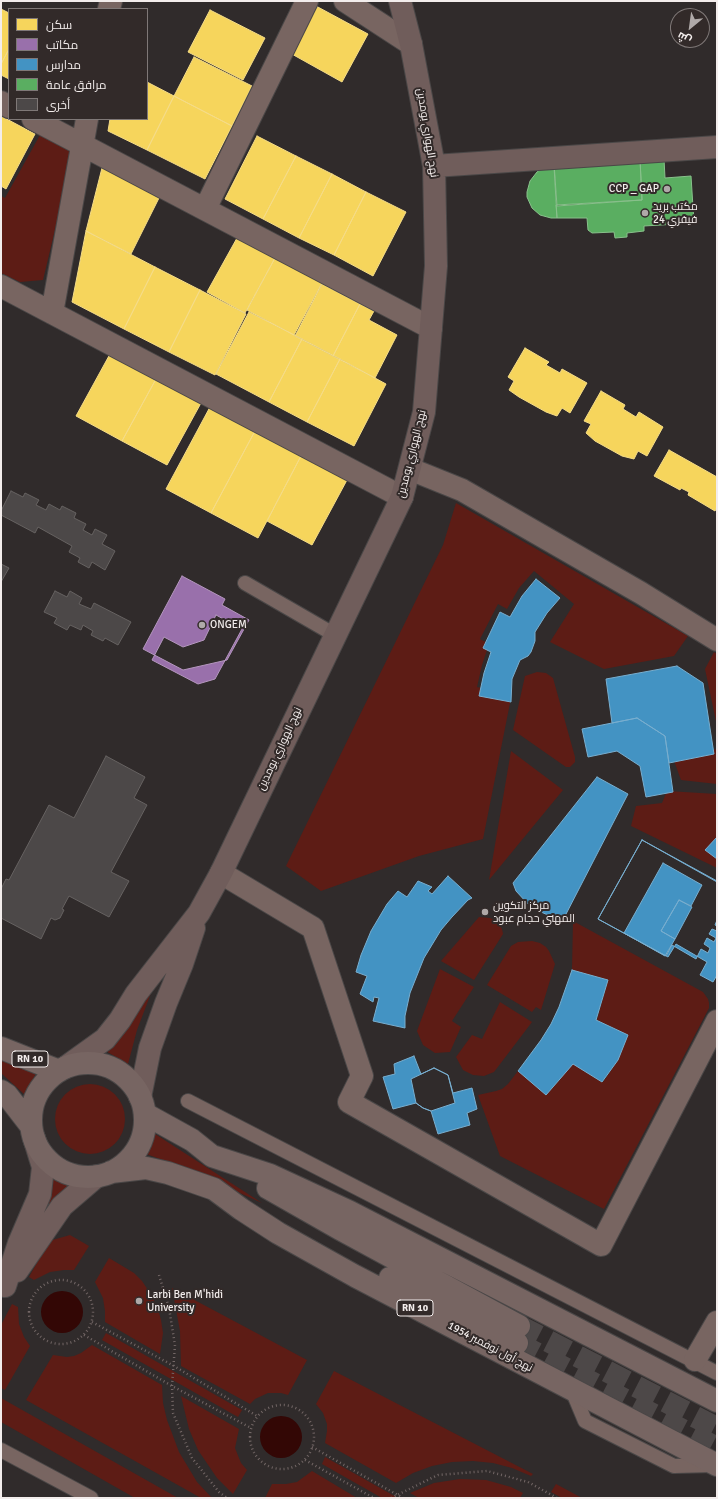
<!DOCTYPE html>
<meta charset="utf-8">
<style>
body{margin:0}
#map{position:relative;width:718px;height:1499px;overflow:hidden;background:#302b2b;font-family:Signika,Cairo,sans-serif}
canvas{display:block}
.frame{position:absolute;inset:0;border:2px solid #f3edec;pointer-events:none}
.legend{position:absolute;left:8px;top:8px;width:140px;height:112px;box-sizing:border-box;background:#322a29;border:1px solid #7f7877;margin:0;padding:5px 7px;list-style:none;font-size:12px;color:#f3edec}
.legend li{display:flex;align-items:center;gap:8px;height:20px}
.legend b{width:20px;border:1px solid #7f7877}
.north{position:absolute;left:670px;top:8px;width:40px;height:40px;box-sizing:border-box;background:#322a29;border:1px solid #7f7877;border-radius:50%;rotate:209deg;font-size:11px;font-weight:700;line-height:16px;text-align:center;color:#f3edec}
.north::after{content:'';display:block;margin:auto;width:14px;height:18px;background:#afa9a8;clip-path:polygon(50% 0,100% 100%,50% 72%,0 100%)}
</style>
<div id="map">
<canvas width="718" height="1499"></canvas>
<div class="frame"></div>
<ul class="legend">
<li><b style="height:11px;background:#f6d55c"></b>سكن</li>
<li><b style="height:11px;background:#9970ab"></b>مكاتب</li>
<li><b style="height:11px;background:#4393c3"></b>مدارس</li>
<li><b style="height:11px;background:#5aae61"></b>مرافق عامة</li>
<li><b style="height:11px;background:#4c4848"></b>أخرى</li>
</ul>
<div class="north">ش</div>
</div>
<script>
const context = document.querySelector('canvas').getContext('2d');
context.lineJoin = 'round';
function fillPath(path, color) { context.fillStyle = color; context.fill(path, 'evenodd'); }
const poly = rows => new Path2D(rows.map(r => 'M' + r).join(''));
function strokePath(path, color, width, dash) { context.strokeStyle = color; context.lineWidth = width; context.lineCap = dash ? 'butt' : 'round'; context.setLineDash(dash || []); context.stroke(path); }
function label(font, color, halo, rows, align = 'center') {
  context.font = font + ' Signika,Cairo,sans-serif'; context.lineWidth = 4; context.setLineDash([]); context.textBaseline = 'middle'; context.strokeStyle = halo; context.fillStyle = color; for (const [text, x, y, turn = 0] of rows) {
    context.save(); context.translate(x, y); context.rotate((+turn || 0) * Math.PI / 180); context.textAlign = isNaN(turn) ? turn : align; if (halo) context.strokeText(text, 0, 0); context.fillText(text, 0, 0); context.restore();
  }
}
const green = poly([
 [40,135,74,150,43,280,20,282,1,273,1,196,5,198],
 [456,503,688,636,674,656,604,669,550,642,574,604,534,571,519,588,507,609,498,604,480,639,489,644,482,665,477,687,509,694,511,698,483,839,419,856,321,891,286,866,443,545],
 [714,652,717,654,717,726,705,669],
 [537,672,546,673,553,678,575,757,575,762,570,767,566,767,513,730,525,676],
 [717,749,717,784,681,780,673,758],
 [511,751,563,790,489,880],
 [667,791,717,794,717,868,631,826,636,806,662,803],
 [479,917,490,918,497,921,502,929,503,934,474,980,441,961],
 [573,921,703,992,708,999,709,1003,709,1008,604,1209,500,1156,478,1095,496,1091,502,1089,508,1084,518,1071,546,1095,573,1063,603,1082,618,1060,628,1035,597,1020,608,980,572,970],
 [532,941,540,943,546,947,549,951,555,964,541,1010,536,1007,532,1012,487,985,511,946,518,942],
 [440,969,474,987,452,1021,461,1027,450,1052,435,1053,423,1045,417,1031],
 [156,980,137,1030,128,1064,104,1050],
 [500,1002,532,1022,494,1072,484,1076,473,1075,463,1070,456,1057,472,1035,482,1039],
 [1,1059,38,1069,25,1095,1,1073],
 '55 1119a35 35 0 1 1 70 0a35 35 0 1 1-70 0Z',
 [152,1132,262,1203,187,1169,141,1152],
 [56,1168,75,1180,58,1198,34,1228,49,1194],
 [70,1235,89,1246,74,1270,64,1270,50,1272,34,1280,29,1277,49,1241],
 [109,1258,134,1273,142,1281,152,1296,158,1309,161,1320,163,1333,160,1354,105,1322,105,1311,103,1298,95,1282],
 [172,1288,307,1360,288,1395,281,1393,268,1393,255,1399,250,1404,181,1366,180,1331],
 [12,1304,18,1307,19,1324,24,1337,30,1346,5,1390,1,1388,1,1325],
 [106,1333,242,1410,238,1417,102,1340],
 [92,1345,162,1385,163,1403,167,1420,179,1452,197,1482,212,1498,201,1498,26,1400,53,1355,67,1357,74,1356,81,1353],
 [334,1371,533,1474,531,1476,512,1468,493,1463,473,1461,452,1462,432,1466,413,1473,396,1483,325,1443,327,1431,327,1424,323,1413,316,1404],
 [181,1396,239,1429,235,1448,241,1463,247,1470,233,1494,217,1478,198,1450,189,1429],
 [1,1398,178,1498,135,1498,1,1422],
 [325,1457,398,1498,382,1498,322,1464],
 [312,1471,357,1498,265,1498,272,1484,286,1484,297,1482],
 [460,1479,486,1480,511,1487,523,1493,520,1498,419,1498,410,1493,434,1483],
 [556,1484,582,1498,562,1498,551,1492]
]);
const water = poly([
 '41 1312a21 21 0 1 1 42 0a21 21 0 1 1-42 0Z',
 '260 1437a21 21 0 1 1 42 0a21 21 0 1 1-42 0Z'
]);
const homes = poly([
 [316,6,368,34,342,82,290,53,316,6],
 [1,9,9,13,9,49,1,64,1,9],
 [210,10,265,38,243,80,188,52,210,10],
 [9,49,9,79,1,75,1,64,9,49],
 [194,57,252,86,232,126,174,96,194,57],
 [147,82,174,96,147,150,108,131,110,119,147,119,147,82],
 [174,96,232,126,205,179,147,150,174,96],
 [1,116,35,134,6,189,1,186,1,116],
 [257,136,296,156,263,219,225,199,257,136],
 [296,156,332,174,299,238,263,219,296,156],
 [103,164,161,194,131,254,86,231,103,164],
 [332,174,366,192,334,255,299,238,332,174],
 [366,192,406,212,373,276,334,255,366,192],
 [86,231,155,267,124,329,72,302,86,231],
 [237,238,275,258,245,313,207,292,237,238],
 [275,258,322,283,294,335,247,310,275,258],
 [155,267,200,290,169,352,124,329,155,267],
 [322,284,360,304,333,356,295,336,322,284],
 [200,290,246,314,215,375,169,352,200,290],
 [360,304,374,311,369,320,397,335,375,378,333,356,360,304],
 [249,312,302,339,269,402,216,374,249,312],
 [302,339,340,359,307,422,269,402,302,339],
 [525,348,549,362,546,365,560,373,562,369,587,383,570,413,562,408,557,416,546,412,519,397,509,390,514,381,508,377,525,348],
 [110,354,156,379,122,441,76,416,110,354],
 [340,359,386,384,354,446,307,422,340,359],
 [156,379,201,403,167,465,122,441,156,379],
 [601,391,625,405,623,409,636,417,639,412,663,427,647,456,638,451,634,459,622,456,595,441,586,433,591,424,584,421,601,391],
 [210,407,255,431,211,513,166,489,210,407],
 [255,431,301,456,258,538,211,513,255,431],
 [669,450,717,477,717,507,715,511,688,495,689,492,681,488,680,490,654,476,669,450],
 [301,456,347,480,312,545,267,521,301,456]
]);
const offices = poly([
 [182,576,225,599,222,605,249,620,227,660,183,670,143,649,182,576],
 [216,615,242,629,215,679,198,684,152,660,164,637,183,647,204,640,216,615]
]);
const schools = poly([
 [536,579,560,598,547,613,535,632,535,641,531,652,528,656,520,660,512,679,511,702,479,696,484,673,491,652,483,648,500,612,510,617,522,596,536,579],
 [677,666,703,683,714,754,669,763,665,736,637,718,612,723,606,679,677,666],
 [637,718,665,736,673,792,646,797,640,766,617,751,588,757,582,729,637,718],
 [597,777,628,794,565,916,548,915,541,912,527,903,516,891,513,883,597,777],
 [717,837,717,859,705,850,717,837],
 [642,840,717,882,717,975,713,982,700,975,707,962,676,944,668,957,598,919,642,840],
 [642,840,717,881,717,920,715,925,717,926,717,931,712,929,709,934,716,938,714,942,707,938,704,944,710,948,708,953,701,949,696,959,672,945,666,956,598,919,642,840],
 [663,863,702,885,691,906,679,900,661,931,675,939,665,956,624,933,663,863],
 [448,876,472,898,468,900,452,917,441,930,424,958,410,993,405,1016,405,1028,373,1021,379,998,374,997,373,1002,360,994,367,976,356,972,361,955,371,931,387,904,398,891,407,897,418,881,432,887,428,891,432,894,448,876],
 [679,900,692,907,675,939,661,931,679,900],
 [572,970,608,980,596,1020,628,1035,618,1060,602,1082,573,1064,546,1095,518,1071,541,1040,551,1024,559,1007,572,970],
 [414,1056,421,1074,434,1068,448,1075,453,1093,472,1088,477,1109,467,1113,470,1125,438,1134,431,1111,423,1108,416,1103,393,1109,383,1077,395,1074,394,1064,414,1056],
 [434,1068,448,1075,455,1103,431,1111,423,1108,416,1103,411,1079,434,1068]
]);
const public = poly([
 [640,158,642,200,557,206,554,163,640,158],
 [664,159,665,178,691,176,694,223,644,226,644,231,627,233,627,237,615,238,614,232,592,233,588,230,587,218,557,218,556,205,642,200,640,160,664,159],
 [554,166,557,218,551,218,540,215,532,208,527,197,527,192,530,181,537,172,541,169,554,166]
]);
const building = poly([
 [11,491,23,497,25,493,39,500,36,505,46,510,49,504,60,510,62,506,76,513,74,518,86,524,83,530,92,535,95,529,107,535,102,544,115,551,105,570,92,562,89,568,78,562,80,558,69,552,72,546,38,527,35,533,1,515,1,511,11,491],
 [1,564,9,568,1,582,1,564],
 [55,591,67,597,70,591,82,598,79,604,91,609,94,603,131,622,118,645,105,638,103,641,91,635,93,631,83,625,81,630,70,625,67,630,54,623,57,618,44,612,55,591],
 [106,756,145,777,134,798,147,805,111,872,129,881,109,917,69,896,62,909,64,910,60,918,55,920,51,918,41,939,1,918,1,889,6,879,9,880,49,805,74,818,106,756]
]);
const primaryTunnel = poly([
 [519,1326,717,1428],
 [517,1343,717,1448]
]);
const path = poly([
 [159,1275,169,1308,175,1345,172,1386,173,1413,192,1458,219,1492,227,1498],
 '29 1312a32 32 0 1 1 64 0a32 32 0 1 1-64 0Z',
 [92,1322,174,1366,257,1416],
 [84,1335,172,1386,251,1428],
 '250 1437a32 32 0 1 1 64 0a32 32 0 1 1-64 0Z',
 [312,1447,403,1498],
 [305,1460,374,1498],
 [391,1498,438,1475,487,1471,528,1482,557,1498]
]);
const lane = poly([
 [245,583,335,635],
 [188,1101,717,1373],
 [572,1390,585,1421,674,1466,714,1465],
 [1,1450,91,1498]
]);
const street = poly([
 [345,1,411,44],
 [109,9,111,1],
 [1,102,9,107],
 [33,119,431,328],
 [205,209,307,1],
 [1,286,402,497],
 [52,313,87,119],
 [410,469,462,490,641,593,717,640],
 [221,873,313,928,362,1076,349,1102,601,1245,717,1021],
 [695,1360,717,1322]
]);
const secondary = poly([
 [434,166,717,147],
 [66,1067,105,1039,120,1020,136,994,199,913,221,873,402,497,424,412,436,266,434,166,411,44,400,1],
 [140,1097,150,1048,166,1003,182,964,194,928],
 [17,1271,62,1206,97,1176],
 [5,1286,19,1243,40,1194,43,1167,34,1138]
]);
const primary = poly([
 [1,1048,59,1071],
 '31 1120a57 57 0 1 1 114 0a57 57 0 1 1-114 0Z',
 [1,1091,7,1095,31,1126],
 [145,1114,192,1140,212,1156,270,1175,350,1212,717,1401],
 [111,1172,146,1168,168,1173,214,1189,241,1209,278,1233,355,1276,717,1465],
 [268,1188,340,1229,519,1326],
 [390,1278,517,1343]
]);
const markers = [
 [667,189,4,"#afa9a8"],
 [645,213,4,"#afa9a8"],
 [202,625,4,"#afa9a8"],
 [485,912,4,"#afa9a8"],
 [139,1301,4,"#afa9a8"]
];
const shields = [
 [30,1059,36],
 [415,1308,36]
];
const shieldNames = [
 ["RN 10",30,1059],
 ["RN 10",415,1308]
];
const streetNames = [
 ["نهج الهواري بومدين",427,133,81],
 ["نهج الهواري بومدين",412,454,-76],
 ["نهج الهواري بومدين",280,749,-65],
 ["نهج أول نوفمبر 1954",490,1347,28]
];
const poiNames = [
 ["CCP _ GAP",659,189,"right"],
 ["مكتب بريد",653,207],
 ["24 فيفري",653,220],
 ["ONGEM",210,625],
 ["مركز التكوين",493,906],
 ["المهني حجام عبود",493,919],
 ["Larbi Ben M'hidi",147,1295],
 ["University",147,1308]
];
fillPath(green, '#5d1c15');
fillPath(water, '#330705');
fillPath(homes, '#f6d55c');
strokePath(homes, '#f5dc87', 1);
fillPath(offices, '#9970ab');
strokePath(offices, '#b496be', 1);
fillPath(schools, '#4393c3');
strokePath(schools, '#78aecf', 1);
fillPath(public, '#5aae61');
strokePath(public, '#88c18b', 1);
fillPath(building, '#4c4848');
strokePath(building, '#666261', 1);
strokePath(primaryTunnel, '#4d4848', 22, [22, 11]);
strokePath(lane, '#4a4747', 16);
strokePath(street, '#4a4747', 24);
strokePath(secondary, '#4a4747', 24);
strokePath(primary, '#4a4747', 24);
strokePath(path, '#736766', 2.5, [1, 3]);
strokePath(lane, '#786561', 14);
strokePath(street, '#786561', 22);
strokePath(secondary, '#705d5b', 22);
strokePath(primary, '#776562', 22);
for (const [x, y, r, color] of markers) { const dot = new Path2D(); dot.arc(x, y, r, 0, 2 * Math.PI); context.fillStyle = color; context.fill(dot); strokePath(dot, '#322a29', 1.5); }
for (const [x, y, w] of shields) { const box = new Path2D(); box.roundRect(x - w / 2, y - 8, w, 16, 3); context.fillStyle = '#322a29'; context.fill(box); strokePath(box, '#f3edec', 1); }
label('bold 10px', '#f3edec', null, shieldNames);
label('11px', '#f3edec', '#322a29', streetNames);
label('11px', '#f3edec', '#322a29', poiNames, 'left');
</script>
